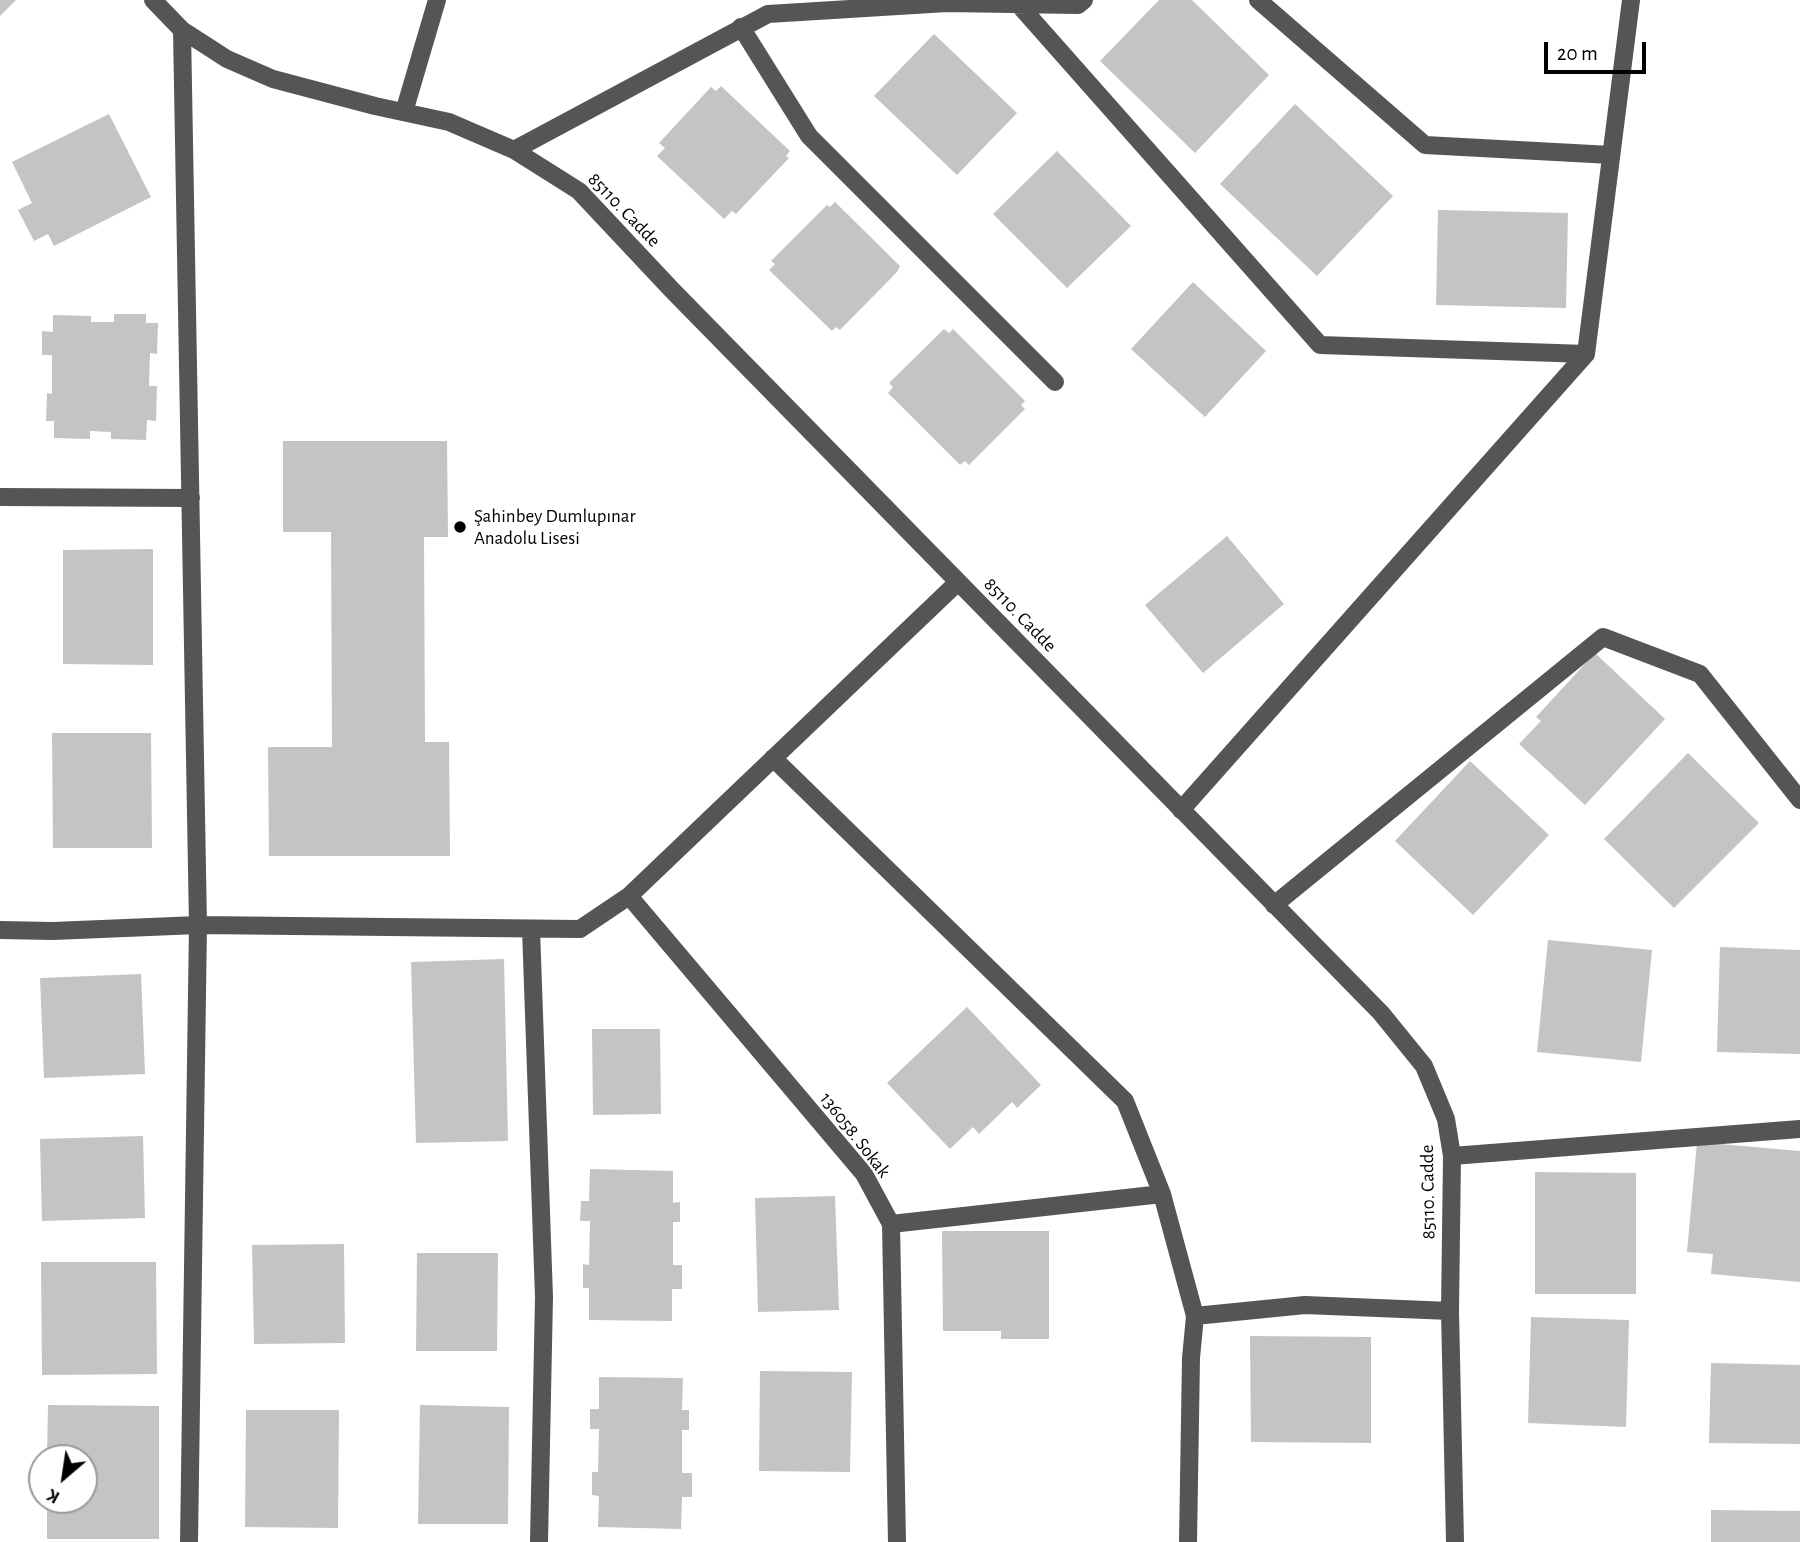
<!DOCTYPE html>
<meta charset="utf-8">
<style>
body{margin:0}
#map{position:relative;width:1800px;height:1542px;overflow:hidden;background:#fff;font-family:"Alegreya Sans",sans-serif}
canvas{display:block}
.north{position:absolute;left:28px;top:1444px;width:70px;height:70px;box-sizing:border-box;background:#fff;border:2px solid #999;border-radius:50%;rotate:209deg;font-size:19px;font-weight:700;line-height:28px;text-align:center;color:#000}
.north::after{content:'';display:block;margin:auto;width:24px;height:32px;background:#000;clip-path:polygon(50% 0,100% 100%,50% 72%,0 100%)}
.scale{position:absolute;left:1544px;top:42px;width:102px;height:32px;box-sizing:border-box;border:4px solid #000;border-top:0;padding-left:9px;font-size:21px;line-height:24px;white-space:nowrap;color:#000;-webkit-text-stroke:5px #fff;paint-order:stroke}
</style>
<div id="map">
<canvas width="1800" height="1542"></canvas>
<div class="north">K</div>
<div class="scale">20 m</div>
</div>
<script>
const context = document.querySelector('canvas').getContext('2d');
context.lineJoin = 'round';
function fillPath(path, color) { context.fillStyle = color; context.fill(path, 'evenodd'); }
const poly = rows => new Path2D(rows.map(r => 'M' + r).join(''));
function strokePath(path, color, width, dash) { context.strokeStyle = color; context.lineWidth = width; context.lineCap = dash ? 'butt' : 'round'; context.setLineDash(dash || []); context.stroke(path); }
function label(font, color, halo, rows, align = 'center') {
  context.font = font + ' "Alegreya Sans",sans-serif'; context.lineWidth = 5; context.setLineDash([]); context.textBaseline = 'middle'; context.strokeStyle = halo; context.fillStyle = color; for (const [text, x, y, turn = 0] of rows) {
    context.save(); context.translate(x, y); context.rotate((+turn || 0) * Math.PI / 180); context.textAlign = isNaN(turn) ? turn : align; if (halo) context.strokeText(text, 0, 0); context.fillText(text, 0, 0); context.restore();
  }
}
const building = poly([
 [0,0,16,0,0,16],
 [1159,0,1192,0,1269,75,1195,153,1100,61],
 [934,34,1017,113,957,175,874,96],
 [721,86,790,151,786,156,789,158,736,214,732,211,724,219,657,156,665,148,659,143,711,87,716,91],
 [1295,104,1393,196,1317,276,1220,184],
 [109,114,151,197,54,246,48,234,34,241,18,210,32,203,12,162],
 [1057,151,1131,226,1067,288,993,214],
 [835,202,900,266,897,272,840,330,836,327,832,331,769,270,775,264,771,261,827,205,830,207],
 [1438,210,1568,213,1566,308,1436,305],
 [1193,282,1266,351,1205,417,1131,349],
 [114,314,146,314,146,323,158,323,157,354,150,353,149,386,157,386,156,421,147,420,146,440,111,439,111,432,90,431,90,439,54,438,54,421,46,421,47,393,52,394,52,355,42,355,42,331,53,332,53,315,91,316,91,322,114,322],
 [944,329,949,333,953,329,1025,401,1021,405,1025,409,969,465,965,461,960,465,888,393,893,387,889,383],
 [283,441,447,441,448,537,424,537,425,742,449,742,450,856,269,856,268,747,332,747,331,532,283,532],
 [1227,536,1284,604,1203,673,1145,605],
 [153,549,153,665,63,664,63,550],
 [1595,653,1665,719,1585,805,1519,744,1541,721,1536,717],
 [52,733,151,733,152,848,53,848],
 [1688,753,1759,823,1674,908,1604,839],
 [1470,761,1549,835,1473,915,1395,841],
 [1548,940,1652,950,1641,1062,1537,1052],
 [1720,947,1800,950,1800,1054,1717,1052],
 [504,959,508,1141,416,1143,411,962],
 [141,974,145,1074,44,1078,40,978],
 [967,1007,1041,1085,1017,1108,1012,1102,979,1134,973,1127,950,1149,887,1083],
 [592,1029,660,1029,661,1114,593,1115],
 [143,1136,145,1218,42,1221,40,1139],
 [1697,1142,1800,1151,1800,1282,1711,1274,1713,1254,1687,1252],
 [590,1169,673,1171,673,1203,680,1202,680,1222,673,1222,673,1265,682,1265,682,1289,672,1289,672,1321,589,1320,589,1288,583,1288,583,1264,589,1265,590,1221,580,1221,581,1201,589,1201],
 [1535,1172,1636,1173,1636,1294,1535,1294],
 [835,1196,839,1310,758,1312,755,1198],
 [942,1231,1049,1231,1049,1339,1001,1339,1001,1331,943,1331],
 [344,1244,345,1343,254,1344,252,1245],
 [417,1253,498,1253,497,1351,416,1351],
 [41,1262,156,1262,157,1374,42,1375],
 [1531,1317,1629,1320,1626,1427,1528,1423],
 [1250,1336,1371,1337,1371,1443,1251,1442],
 [1711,1363,1800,1365,1800,1444,1709,1443],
 [760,1371,852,1372,850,1472,759,1471],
 [599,1377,683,1378,682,1410,689,1410,689,1430,682,1430,682,1473,692,1473,692,1497,682,1497,681,1529,598,1527,599,1496,592,1495,592,1472,598,1472,599,1429,590,1429,590,1409,599,1409],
 [48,1405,159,1406,159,1539,47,1539,47,1500,84,1500,84,1458,47,1458],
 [420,1405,509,1407,508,1524,418,1524],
 [246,1410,339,1410,338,1528,245,1527],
 [1711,1510,1800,1511,1800,1542,1711,1542]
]);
const minor = poly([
 [153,0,182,30,227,59,273,79,375,106,449,122,514,150,579,191,672,290,1381,1013,1424,1066,1446,1119,1452,1156,1450,1311,1455,1542],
 [1258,0,1425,145,1611,155],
 [1020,6,1320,345,1586,354],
 [741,27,809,136,1055,382],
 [182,30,198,925,189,1542],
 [404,112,437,0],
 [514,150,768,14,947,3,1078,5,1084,0],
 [0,497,191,498],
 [773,758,1125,1101,1162,1194,1195,1316],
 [1181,810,1586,354,1631,0],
 [629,896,864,1174,891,1224,897,1542],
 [1274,905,1603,637,1700,674,1800,800],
 [531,929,544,1297,539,1542],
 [0,930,53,931,198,925,580,929,629,896,958,582],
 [1452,1156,1800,1129],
 [891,1224,1162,1194],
 [1188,1542,1191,1358,1195,1316,1305,1305,1450,1311]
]);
const markers = [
 [460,527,7,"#000"]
];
const streetNames = [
 ["85110. Cadde",624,210,46],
 ["85110. Cadde",1020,615,46],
 ["136058. Sokak",855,1135,52],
 ["85110. Cadde",1428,1192,-91]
];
const poiNames = [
 ["Şahinbey Dumlupınar",474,516],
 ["Anadolu Lisesi",474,538]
];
fillPath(building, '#c4c4c4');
strokePath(minor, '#555', 18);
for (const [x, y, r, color] of markers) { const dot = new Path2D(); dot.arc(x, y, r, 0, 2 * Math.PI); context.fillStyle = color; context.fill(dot); strokePath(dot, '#fff', 2.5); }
label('19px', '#000', '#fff', streetNames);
label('19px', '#000', '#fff', poiNames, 'left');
</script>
